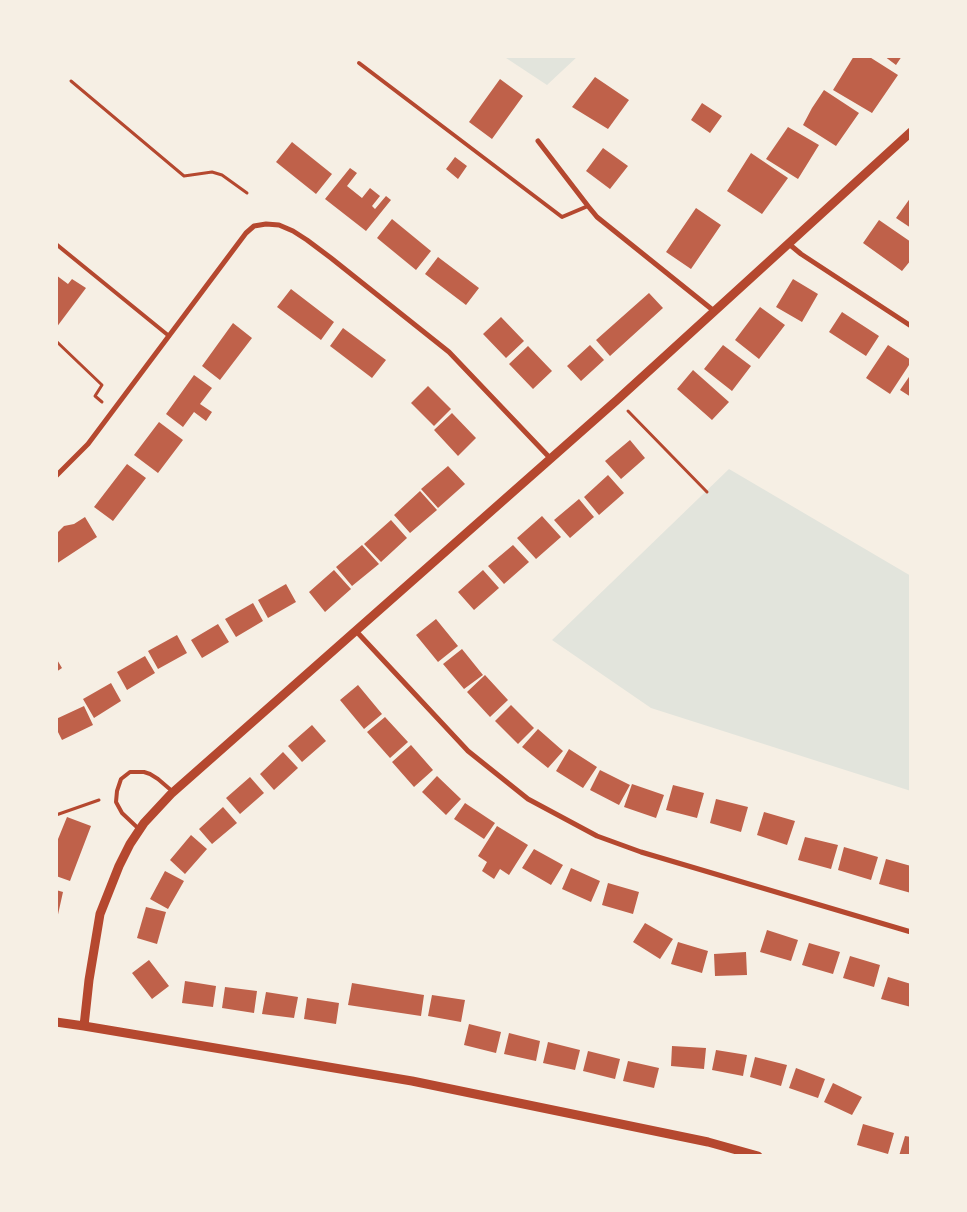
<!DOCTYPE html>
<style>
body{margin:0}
#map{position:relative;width:967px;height:1212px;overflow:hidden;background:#f6efe4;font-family:Manrope,sans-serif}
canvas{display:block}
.frame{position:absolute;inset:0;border:58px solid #f6efe4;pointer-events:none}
</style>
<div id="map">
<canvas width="967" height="1212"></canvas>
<div class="frame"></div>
</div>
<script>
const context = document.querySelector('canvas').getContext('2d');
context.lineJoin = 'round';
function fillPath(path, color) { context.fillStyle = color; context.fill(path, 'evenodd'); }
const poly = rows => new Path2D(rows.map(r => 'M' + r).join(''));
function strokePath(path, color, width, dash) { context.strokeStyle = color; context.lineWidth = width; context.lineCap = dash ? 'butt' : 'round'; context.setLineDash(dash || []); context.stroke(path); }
const green = poly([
 [503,56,578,56,547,85],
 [729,469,911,576,911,791,651,708,552,640]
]);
const building = poly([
 [854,56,868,56,898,75,872,113,833,90],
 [884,56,902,56,896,65],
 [595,77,629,100,608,129,572,107],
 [500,79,523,96,492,139,469,122],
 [824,90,859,113,836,146,803,125,812,108],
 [702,103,722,116,710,133,691,120],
 [788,127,819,145,798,179,766,159],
 [292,142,332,174,316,194,276,162],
 [603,148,628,166,610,189,586,171],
 [751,153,788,178,762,214,727,191],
 [455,157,467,166,458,179,446,169],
 [350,168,357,173,347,186,362,198,370,188,380,196,372,206,375,209,386,196,391,200,366,231,325,199],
 [911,197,911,228,896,218],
 [696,208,721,225,691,269,666,252],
 [392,219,431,251,416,270,377,238],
 [879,220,911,242,911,260,902,271,863,243],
 [438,257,479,288,466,305,425,274],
 [56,275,68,284,72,279,86,288,56,328],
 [793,279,818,294,802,322,776,307],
 [291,289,334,322,321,340,277,307],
 [649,293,663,308,610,356,596,340],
 [760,307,785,325,759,359,735,340],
 [842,312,879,336,866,356,829,332],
 [501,317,524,341,506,358,483,334],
 [233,323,252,338,220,380,202,366],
 [343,328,386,360,372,378,330,346],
 [590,345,604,360,581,381,567,366],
 [723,345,751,366,732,391,704,369],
 [888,345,911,360,911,362,890,394,866,378],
 [528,346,552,371,533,389,509,364],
 [693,370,729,402,712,420,677,389],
 [911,374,911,397,900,390],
 [194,375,212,388,200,404,212,412,206,421,194,412,183,427,166,414],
 [428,386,451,409,434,426,411,403],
 [452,413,476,438,458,456,434,430],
 [159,422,183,440,158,473,134,455],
 [630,440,645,458,621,479,605,461],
 [127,464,146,478,113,521,94,507],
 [448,466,465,484,438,508,421,489],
 [608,475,624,493,599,515,584,497],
 [420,491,437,510,410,533,394,515],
 [579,499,594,517,570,538,554,520],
 [542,516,561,537,536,559,517,538],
 [85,517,97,537,56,564,56,534,64,526,74,524],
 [391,520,407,538,381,562,364,544],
 [362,545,379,564,352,586,336,567],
 [513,545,529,562,504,584,488,566],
 [334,570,351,589,325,612,309,592],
 [483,570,499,588,474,610,458,592],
 [286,584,296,602,268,618,258,600],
 [253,603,263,621,236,637,225,619],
 [436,619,458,646,438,662,416,635],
 [218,624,229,642,202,658,191,640],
 [177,635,187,653,158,669,148,651],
 [462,649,483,675,464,689,443,664],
 [145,656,155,673,127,690,117,672],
 [56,658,62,668,56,672],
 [485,675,508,700,490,717,467,692],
 [111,683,121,701,94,718,83,699],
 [358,685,382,714,364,729,340,700],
 [511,705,534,728,518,744,495,721],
 [84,706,93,725,62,740,56,728,56,719],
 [385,717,408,742,390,758,367,732],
 [312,725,326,741,302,762,288,746],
 [538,729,563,751,548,768,522,747],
 [411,745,433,770,414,787,392,762],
 [569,749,597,767,583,788,556,771],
 [283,752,298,768,274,790,260,774],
 [600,770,630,785,619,805,590,790],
 [437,776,461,799,446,815,422,792],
 [250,777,264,793,240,814,226,798],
 [632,784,664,795,656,818,624,807],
 [673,785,704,793,697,818,666,810],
 [716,799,748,807,741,832,710,823],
 [465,803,495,823,484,839,454,819],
 [223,807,237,823,212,844,199,829],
 [764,812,795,821,787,845,757,835],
 [67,817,91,826,70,881,56,876,56,844],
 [497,826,528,845,509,875,500,869,494,879,482,871,487,862,478,856],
 [191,835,207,849,185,874,170,860],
 [805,837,838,845,831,869,798,860],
 [844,847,878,857,871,880,838,870],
 [534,849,563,865,551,885,522,868],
 [886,859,911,866,911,893,879,884],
 [571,868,600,881,591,902,562,889],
 [165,871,184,881,168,909,150,899],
 [608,883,639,892,633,914,602,905],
 [56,890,63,892,57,919,56,919],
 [146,907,166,912,157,944,137,938],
 [645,923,673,939,660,959,633,942],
 [767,930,798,940,791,961,760,952],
 [678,942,708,951,702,973,671,964],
 [809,943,840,952,833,974,802,965],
 [746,952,747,975,715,976,714,954],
 [850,956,880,965,874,987,843,978],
 [149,960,169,986,152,999,132,973],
 [888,977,911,984,911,1007,881,999],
 [185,981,216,986,213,1007,182,1003],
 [352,983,424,995,421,1016,348,1005],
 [225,987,257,991,254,1013,222,1008],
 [266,992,298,997,294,1018,262,1014],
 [432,995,465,1000,461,1022,428,1016],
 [307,998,339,1003,336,1024,304,1019],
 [469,1024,501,1032,496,1053,464,1045],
 [509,1033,540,1041,536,1061,504,1054],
 [548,1042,580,1050,575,1070,543,1063],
 [672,1046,706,1048,704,1069,671,1066],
 [716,1050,747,1055,743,1076,712,1070],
 [588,1051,620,1059,615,1079,583,1071],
 [755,1057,787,1065,781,1086,750,1077],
 [628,1061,659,1068,654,1088,623,1081],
 [796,1068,825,1079,818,1098,789,1088],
 [833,1083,862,1097,852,1115,824,1102],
 [863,1124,894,1133,888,1154,857,1145],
 [905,1136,911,1137,911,1156,899,1156]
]);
const path = poly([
 [71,81,184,176,212,172,222,175,247,193],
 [56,341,102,385,95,396,102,402],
 [628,411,707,492],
 [56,815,99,800]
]);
const service = poly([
 [359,63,562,217,588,206],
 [56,244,169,336],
 [140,830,122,813,116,802,117,791,121,779,130,772,144,772,150,774,158,779,172,791]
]);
const minor = poly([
 [538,141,588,206,597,217,714,311],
 [789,244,801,254,911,326],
 [56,476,88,444,246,233,254,226,266,224,279,225,293,231,307,240,331,258,449,352,550,458],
 [356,631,468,751,528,799,597,836,641,852,911,932]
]);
const tertiary = poly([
 [56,1022,84,1026,412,1081,708,1142,758,1156],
 [84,1026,89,980,100,914,119,866,130,844,144,823,171,794,617,400,911,132]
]);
fillPath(green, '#e2e4dc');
fillPath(building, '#bf614a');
strokePath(path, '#b5482f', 3);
strokePath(service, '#b5482f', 4);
strokePath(minor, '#b5482f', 5);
strokePath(tertiary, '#b5482f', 9);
</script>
